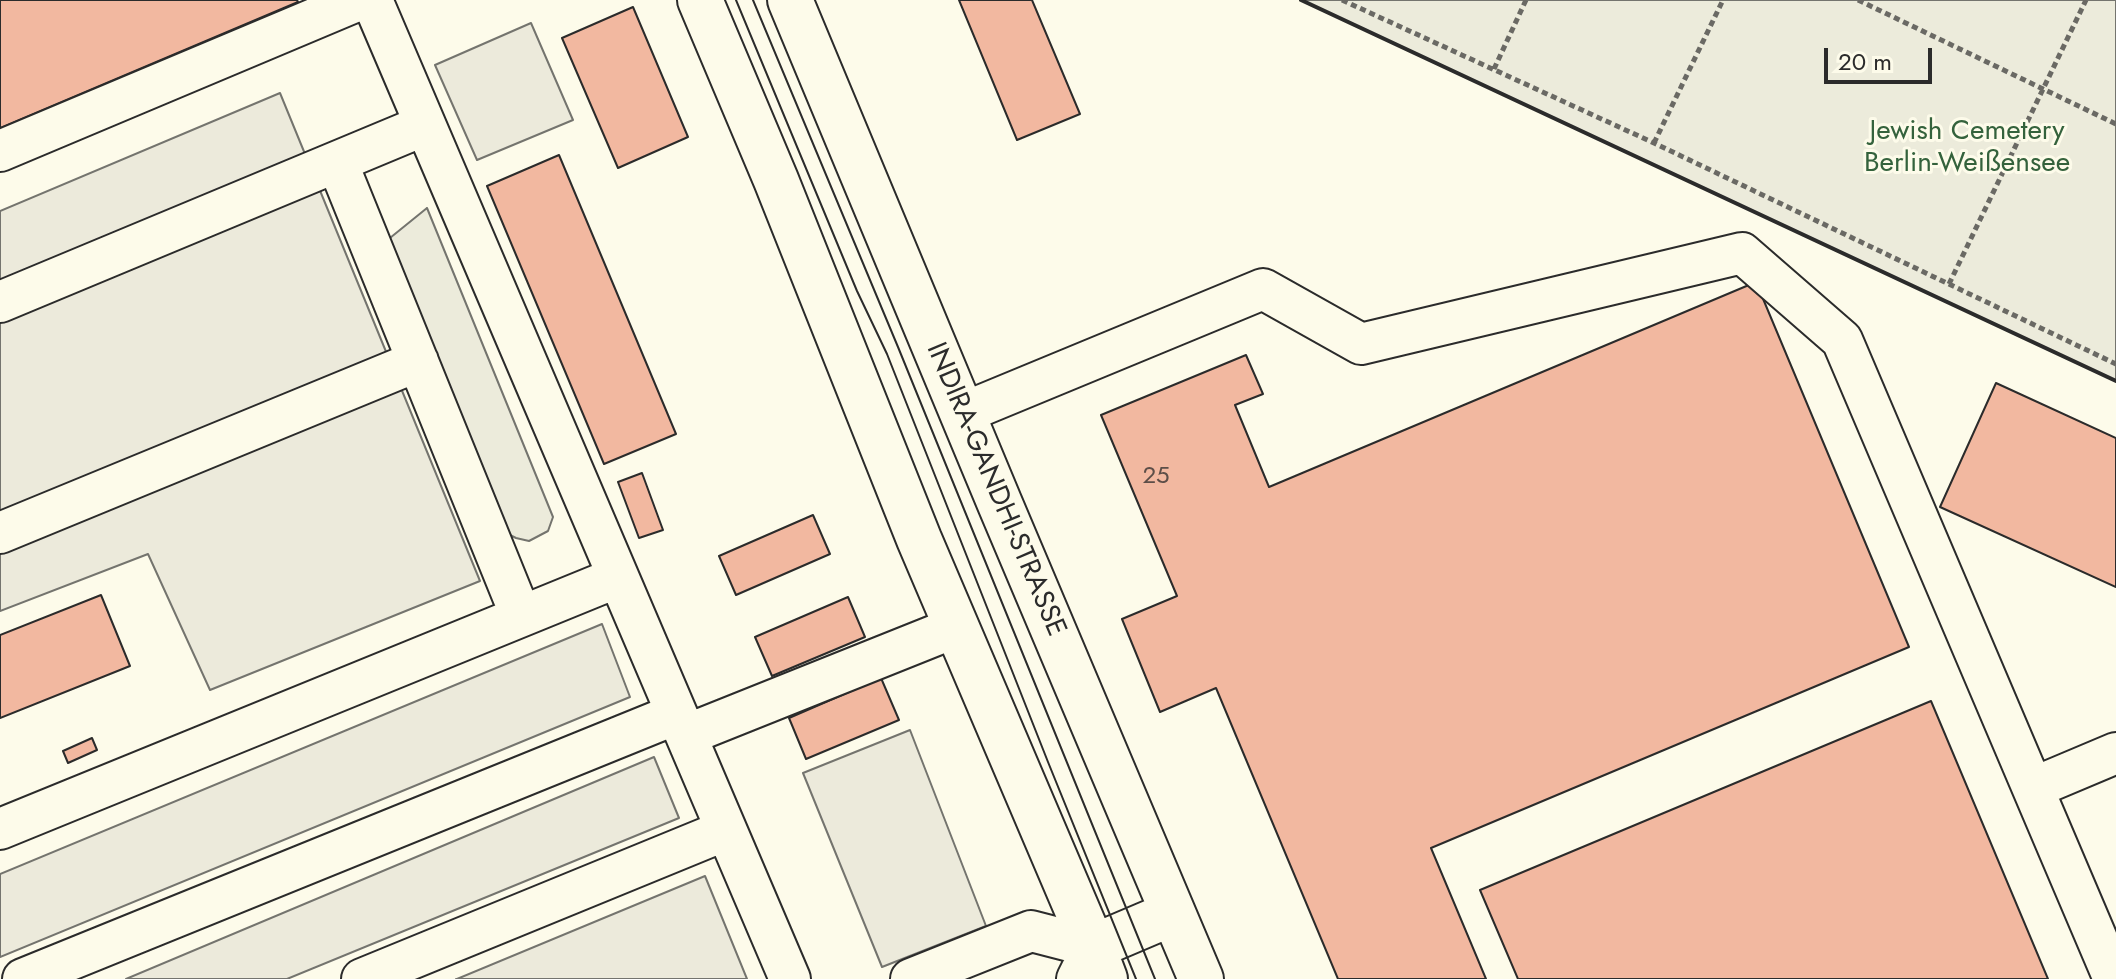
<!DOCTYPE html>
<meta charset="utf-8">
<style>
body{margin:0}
#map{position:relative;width:2116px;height:979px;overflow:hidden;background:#fdfbea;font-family:Jost,sans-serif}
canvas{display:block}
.scale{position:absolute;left:1824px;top:48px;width:108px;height:36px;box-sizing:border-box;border:4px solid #2b2b2b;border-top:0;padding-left:10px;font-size:24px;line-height:28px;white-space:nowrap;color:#2b2b2b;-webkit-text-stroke:6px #fdfbea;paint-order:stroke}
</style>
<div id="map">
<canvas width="2116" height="979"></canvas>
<div class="scale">20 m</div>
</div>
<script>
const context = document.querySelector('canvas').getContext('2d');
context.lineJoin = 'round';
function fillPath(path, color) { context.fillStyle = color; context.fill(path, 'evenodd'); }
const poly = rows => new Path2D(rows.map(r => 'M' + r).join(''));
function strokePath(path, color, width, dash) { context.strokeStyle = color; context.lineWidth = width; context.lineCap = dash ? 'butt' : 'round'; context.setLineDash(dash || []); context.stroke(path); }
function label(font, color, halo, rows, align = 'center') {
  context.font = font + ' Jost,sans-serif'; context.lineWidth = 6; context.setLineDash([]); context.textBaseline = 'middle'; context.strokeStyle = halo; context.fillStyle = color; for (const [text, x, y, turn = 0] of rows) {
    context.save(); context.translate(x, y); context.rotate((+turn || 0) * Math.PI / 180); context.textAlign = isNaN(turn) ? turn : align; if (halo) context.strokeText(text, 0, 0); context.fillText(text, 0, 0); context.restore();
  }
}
const green = poly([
 [1301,0,2116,0,2116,381,1301,0],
 [427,208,553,517,548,531,529,541,516,538,506,533,385,242,427,208]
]);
const parking = poly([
 [531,23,573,120,477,160,435,65,531,23],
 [280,93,480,581,210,690,148,554,0,611,0,211,280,93],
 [602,624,630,697,0,957,0,874,602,624],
 [910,730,986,926,882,967,803,773,910,730],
 [654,757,679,818,287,979,126,979,654,757],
 [705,876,747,979,456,979,457,979,705,876]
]);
const building = poly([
 [0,0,297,0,298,2,0,128,0,0],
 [959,0,1032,0,1080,114,1017,140,959,0],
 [633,7,688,137,618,168,562,38,633,7],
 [559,155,676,434,604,464,487,186,559,155],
 [1756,282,1909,647,1431,848,1486,979,1338,979,1216,688,1160,712,1122,619,1177,596,1101,415,1246,355,1263,394,1235,405,1269,487,1756,282],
 [1996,383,2116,438,2116,587,1940,507,1996,383],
 [642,473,663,530,639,538,618,482,642,473],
 [813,515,830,554,736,595,719,556,813,515],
 [101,595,130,666,0,718,0,635,101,595],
 [848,597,865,637,772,676,755,637,848,597],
 [881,678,899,720,806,759,789,718,881,678],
 [1931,701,2048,979,1518,979,1480,890,1931,701],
 [92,738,97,750,68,763,63,751,92,738]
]);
const path = poly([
 [1342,0,1654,143,2116,364],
 [1858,0,2116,124],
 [1494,69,1526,0],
 [1654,143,1723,0],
 [1949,284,2086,0]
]);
const minor = poly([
 [372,0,790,979],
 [0,151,359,0],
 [337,162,521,616],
 [0,302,425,125],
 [963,413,1263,289,1361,344,1742,253,1842,340,2114,979],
 [0,533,418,361],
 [686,735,956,627],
 [2033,788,2116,753],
 [0,829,618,577],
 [23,979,676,714],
 [362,979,726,830],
 [911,979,1031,931,1093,947,1077,979]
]);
const major = poly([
 [700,0,776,180,919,539,1093,947,1105,979],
 [790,0,1000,504,1201,979],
 [1093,947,1173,913]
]);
const tram = poly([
 [736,0,857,291,887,354,1048,762,1136,979],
 [753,0,898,347,1155,979]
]);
const wall = poly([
 [1301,0,2116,381]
]);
const numberNames = [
 ["25",1156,477]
];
const parkNames = [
 ["Jewish Cemetery",1967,132],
 ["Berlin-Weißensee",1967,164]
];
const streetNames = [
 ["INDIRA-GANDHI-STRASSE",995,490,67]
];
fillPath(green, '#ecebdb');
strokePath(green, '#74746e', 2);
fillPath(parking, '#eceadb');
strokePath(parking, '#74746e', 2);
fillPath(building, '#f2b8a0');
strokePath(building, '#2b2b2b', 2);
strokePath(minor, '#2b2b2b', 44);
strokePath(major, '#2b2b2b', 48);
strokePath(path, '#6a6964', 5, [6, 4]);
strokePath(minor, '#fdfbea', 40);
strokePath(major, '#fdfbea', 44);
strokePath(tram, '#2b2b2b', 2);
strokePath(wall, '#2b2b2b', 4);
label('24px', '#5d4e48', null, numberNames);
label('28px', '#34623c', '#fdfbea', parkNames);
label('28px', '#2b2b2b', '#fdfbea', streetNames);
</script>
